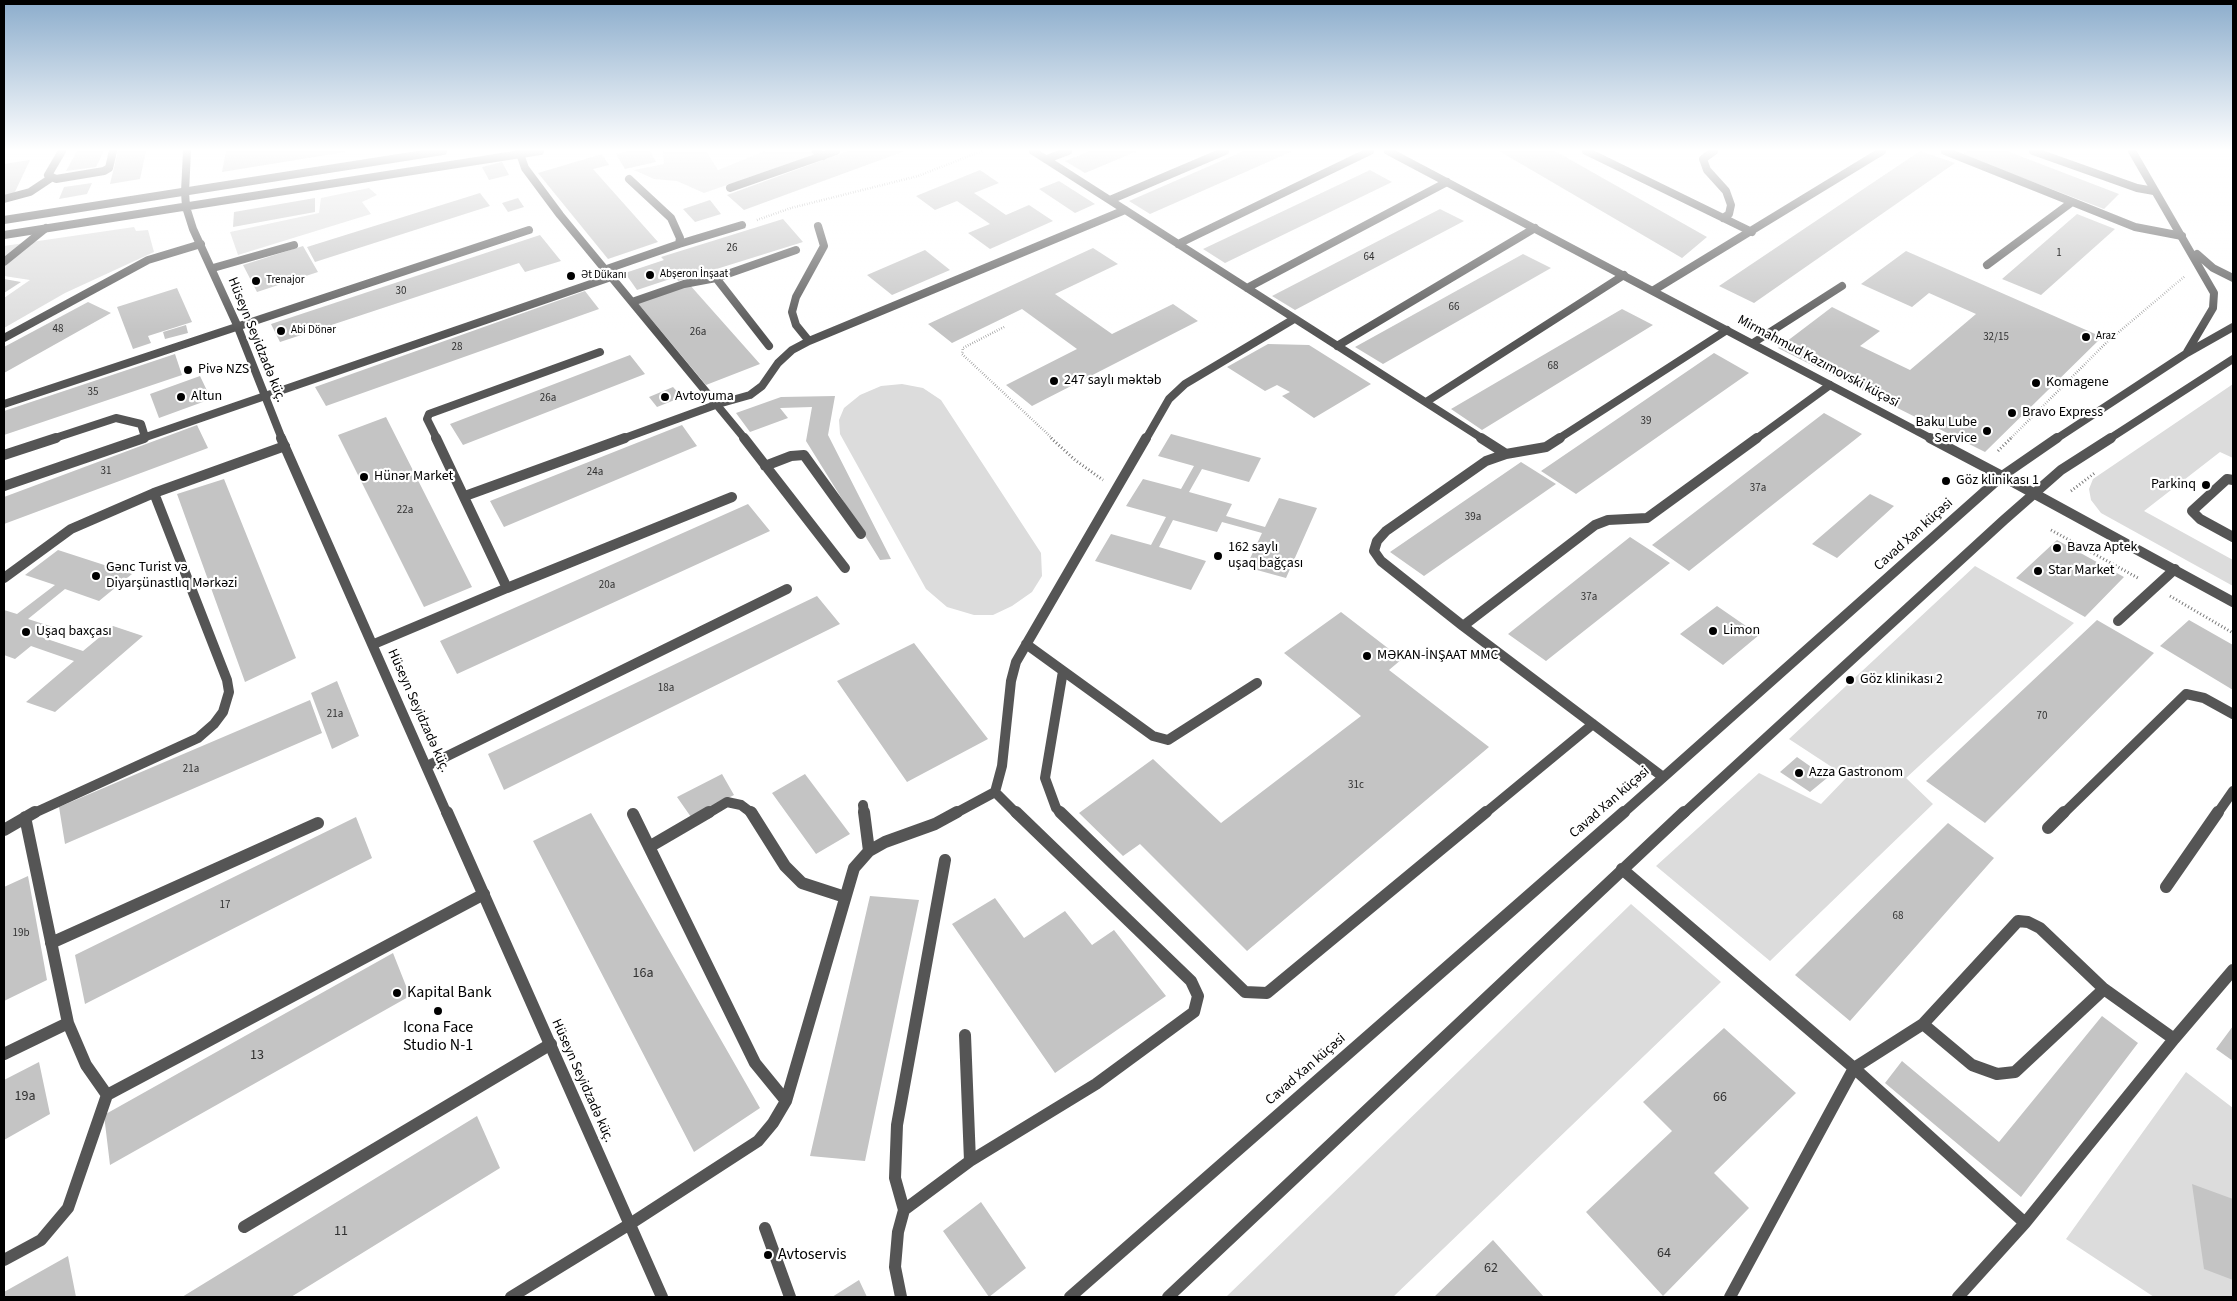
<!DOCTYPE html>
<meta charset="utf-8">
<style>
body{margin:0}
#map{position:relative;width:2237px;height:1301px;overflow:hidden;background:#fff;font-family:"Source Sans 3",sans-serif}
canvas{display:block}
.frame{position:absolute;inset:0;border:5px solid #000;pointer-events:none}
</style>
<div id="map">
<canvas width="2237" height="1301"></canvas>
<div class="frame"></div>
</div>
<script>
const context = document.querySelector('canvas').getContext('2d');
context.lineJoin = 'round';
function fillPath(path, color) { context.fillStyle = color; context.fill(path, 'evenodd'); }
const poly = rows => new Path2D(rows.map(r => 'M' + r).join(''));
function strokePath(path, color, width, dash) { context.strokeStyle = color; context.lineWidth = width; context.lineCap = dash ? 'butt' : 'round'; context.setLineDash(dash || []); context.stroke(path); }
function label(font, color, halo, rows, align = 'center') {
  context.font = font + ' "Source Sans 3",sans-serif'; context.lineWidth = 4.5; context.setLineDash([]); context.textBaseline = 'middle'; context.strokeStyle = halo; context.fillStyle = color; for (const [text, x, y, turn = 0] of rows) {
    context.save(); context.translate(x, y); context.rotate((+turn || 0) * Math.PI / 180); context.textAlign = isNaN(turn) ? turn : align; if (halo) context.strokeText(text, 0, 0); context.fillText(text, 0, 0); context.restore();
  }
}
const green = poly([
 [663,151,706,151,718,170,765,151,824,151,704,193,677,181,654,179,634,170,664,164],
 [369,188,377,195,362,202,371,214,238,255,230,232,319,213,321,198],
 [134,227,136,231,148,230,154,252,65,293,4,328,4,298,30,280,4,276,4,246],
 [902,384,923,388,941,400,1041,553,1042,576,1032,592,1012,606,993,615,974,615,947,607,926,589,840,434,839,420,844,408,860,395,881,386],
 [2233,384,2233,458,2220,452,2144,511,2233,560,2233,586,2101,513,2091,500,2089,489,2093,479],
 [1975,566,2074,623,1906,778,1933,804,1770,961,1656,866,1759,773,1821,804,1847,777,1789,739],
 [1631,904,1721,982,1393,1297,1226,1297],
 [2186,1072,2233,1108,2233,1297,2154,1297,2066,1239]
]);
const building = poly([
 [77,151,104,151,96,167,66,171],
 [118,151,146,151,140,179,110,184],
 [226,151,345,151,345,152,222,172],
 [627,151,650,151,656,162,625,169,616,154],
 [848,151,905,151,744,210,727,195],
 [1090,151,1138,151,1085,173,1065,161],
 [1244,151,1293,151,1150,214,1129,201],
 [1499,151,1555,151,1707,237,1682,258],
 [1920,151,1955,163,1754,303,1719,286],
 [1967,151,2007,151,2119,194,2104,209,1962,155],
 [602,154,609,165,593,169,658,242,608,259,538,173],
 [30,160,14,194,4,196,4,164],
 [502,162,509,175,489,180,482,167],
 [980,170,999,183,974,193,1006,215,1029,205,1053,221,990,249,968,233,990,224,957,201,935,210,916,196],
 [1370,170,1392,182,1225,263,1203,249],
 [1059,181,1095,204,1075,213,1039,189],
 [92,183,87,194,59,199,64,187],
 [480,193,490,206,315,262,307,247],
 [315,198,315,212,233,227,234,212],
 [518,198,524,207,508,212,502,203],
 [710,200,721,214,695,222,683,209],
 [1440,209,1464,221,1295,310,1272,296],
 [2077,214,2115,229,2041,295,2002,279],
 [783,219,803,242,678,281,676,277,637,290,625,273,664,260,661,257],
 [540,235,561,261,525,272,519,263,280,342,271,324],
 [303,246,318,272,257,292,243,265],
 [1093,248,1118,264,1055,294,1112,334,1173,304,1198,321,1032,406,1006,385,1077,349,1022,309,952,343,928,324],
 [925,250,950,270,892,295,867,275],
 [1906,251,2102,337,1985,452,1778,348,1832,307,1880,331,1860,346,1910,370,1976,314,1929,293,1912,307,1861,284],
 [1523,254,1551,268,1383,364,1355,347],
 [4,279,21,282,4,293],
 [689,284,760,364,706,385,637,302],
 [177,288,192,322,148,336,151,343,133,349,117,307],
 [585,291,599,309,326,406,315,387],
 [88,302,111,313,4,373,4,347],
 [1622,309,1653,325,1482,430,1451,409],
 [186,325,188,333,165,339,163,332],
 [1268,344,1309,345,1371,384,1314,418,1282,396,1290,392,1277,385,1265,391,1227,367],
 [1714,353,1749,373,1576,494,1541,471],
 [175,354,182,375,4,435,4,411],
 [630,355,645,374,463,445,450,424],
 [200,376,211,399,159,418,150,394],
 [673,387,682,397,657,407,649,397],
 [835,396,828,435,891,559,880,560,806,441,812,407,780,408,788,418,750,432,736,413,781,397],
 [1824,413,1862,434,1689,571,1652,545],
 [386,417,472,587,424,607,338,435],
 [197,425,208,448,4,524,4,497],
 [682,425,697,446,504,527,490,501],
 [1171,434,1261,458,1249,482,1202,469,1189,492,1232,504,1226,516,1265,527,1279,498,1317,508,1286,578,1246,567,1262,533,1222,522,1217,532,1173,520,1159,547,1206,561,1191,590,1095,561,1111,534,1151,545,1166,517,1126,506,1143,479,1181,489,1194,466,1158,456],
 [1521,462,1556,484,1424,576,1390,552],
 [224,479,296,658,245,682,177,494],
 [1870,494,1894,506,1837,558,1812,544],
 [748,504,770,531,457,674,440,641],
 [1630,537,1670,563,1546,661,1508,634],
 [2057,540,2124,577,2085,617,2016,578],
 [58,550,132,574,99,601,65,589,28,619,53,627,41,637,83,651,113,626,143,636,55,712,26,702,74,661,31,646,15,659,4,655,4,610,17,614,55,585,25,575],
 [817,596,840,624,504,790,488,754],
 [1717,606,1759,635,1723,665,1680,634],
 [1341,612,1402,659,1389,670,1489,747,1247,951,1140,844,1123,856,1079,813,1153,759,1221,823,1361,716,1284,653],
 [2097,620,2154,653,1985,823,1926,781],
 [2189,620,2233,645,2233,690,2160,646],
 [914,643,988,739,907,782,837,681],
 [337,681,359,736,332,749,311,693],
 [310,700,322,733,65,844,59,807],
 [1797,757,1827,778,1810,792,1780,772],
 [722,774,734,795,691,817,677,797],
 [805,774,850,834,816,854,772,793],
 [591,813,760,1108,694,1152,533,841],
 [356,817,372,858,85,1004,75,955],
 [1948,823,1994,858,1850,1021,1795,975],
 [28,876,47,980,4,1001,4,887],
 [870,896,919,900,865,1161,810,1156],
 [995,898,1024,938,1065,911,1092,945,1114,930,1166,996,1055,1073,952,924],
 [393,953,410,996,110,1165,104,1115],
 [2102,1016,2138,1043,2021,1197,1885,1083,1902,1061,1999,1142],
 [2233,1026,2233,1061,2216,1049],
 [1724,1028,1796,1093,1714,1173,1749,1208,1663,1296,1586,1212,1672,1131,1643,1102],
 [39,1062,50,1114,4,1140,4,1080],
 [477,1116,500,1168,291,1297,182,1297],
 [2192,1184,2233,1199,2233,1280,2204,1269],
 [981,1202,1026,1268,989,1297,943,1231],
 [1493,1240,1544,1297,1434,1297],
 [68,1256,76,1297,4,1297,4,1292],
 [859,1280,867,1297,832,1297]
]);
const pathFar1 = poly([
 [757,220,791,208,918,176,982,151],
 [1004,327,963,348,962,354,1053,439],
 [2010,439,2107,342,2185,276]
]);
const path = poly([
 [1051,438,1075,460,1103,480],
 [1998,451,2011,438],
 [2071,491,2096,472],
 [2051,530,2138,578],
 [2170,596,2233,633]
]);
const serviceFar2 = poly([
 [62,151,48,175,56,179,104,171,109,168,113,151],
 [519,151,525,168,560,215,745,439],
 [1033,151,1483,439],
 [1586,151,1752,232],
 [1714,151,1703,159,1707,170,1726,191,1731,205,1729,214,1723,218],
 [1945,151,2135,227,2182,236],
 [2033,151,2137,188,2154,191],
 [1047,159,1068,151],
 [730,188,836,151],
 [4,199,30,192,51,178],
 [1110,200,1225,151],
 [679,244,742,225],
 [1178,244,1370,151],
 [4,262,46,228],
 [1987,265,2072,202],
 [213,268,294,245],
 [604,270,679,244,680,238,671,218,629,179],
 [716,278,769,346],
 [1247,288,1447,182],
 [1654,290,1882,151],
 [632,302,684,284,716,278,796,250],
 [4,338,148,260,201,244],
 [809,341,796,325,792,312,796,297,824,246,818,226],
 [1753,343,1842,286],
 [1337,346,1535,228],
 [1426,402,1624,275],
 [4,404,529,230],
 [52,439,116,418,141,424,145,437],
 [140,439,611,277],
 [437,439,427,419,429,414,600,352],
 [622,439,718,404,750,395,762,386,778,363,792,350,809,341,1125,210],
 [1146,439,1169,399,1185,384,1294,319],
 [1558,439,1727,330],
 [1756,439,1830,385]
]);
const serviceFar1 = poly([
 [744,438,845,568],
 [1506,454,1546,447,1560,438],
 [4,455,56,438],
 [765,466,791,456,804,455,861,534],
 [2233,480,2227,479,2192,511,2200,519,2233,537],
 [4,486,144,438],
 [465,496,625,438],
 [4,578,71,529,154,493],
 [507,588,732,497],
 [2118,621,2175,569],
 [1463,626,1381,561,1374,551,1377,541,1386,531,1486,461,1506,454,1481,438],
 [374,644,507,588,436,438],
 [1026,644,1153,736,1168,740,1257,683],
 [427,766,787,589],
 [1663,777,1463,626,1595,525,1608,520,1647,518,1757,438],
 [995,792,1017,814],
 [863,805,864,814],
 [32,814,198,738,214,724,223,712,229,692,227,680,154,493,285,446],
 [707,814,727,802,741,805,753,814],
 [954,814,995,792,1002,766,1011,681,1016,662,1146,438],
 [1062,814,1056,808,1045,778,1063,671],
 [1484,814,1593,724],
 [2063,814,2186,694,2204,698,2233,714],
 [2217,814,2233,791]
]);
const service = poly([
 [751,812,785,866,802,883,845,897],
 [864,812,869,851],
 [1060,812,1245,992,1267,993,1486,812],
 [633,814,755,1063,786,1101],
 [2048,828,2064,812],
 [4,830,35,812],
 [649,847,709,812],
 [1622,869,1854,1068,1923,1024,2018,921,2028,922,2040,928,2104,989,2174,1039],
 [2166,887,2218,812],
 [51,943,318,823],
 [1923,1024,1972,1065,1997,1074,2015,1072,2104,989],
 [965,1035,970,1161],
 [4,1054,68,1023],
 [107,1095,484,894],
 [904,1210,895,1178,897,1125,945,860],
 [244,1227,551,1044],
 [765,1228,790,1297],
 [4,1260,41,1240,68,1208,107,1095,86,1065,68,1023,25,817],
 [511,1297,630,1224,758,1141,773,1123,786,1101,854,868,869,851,885,842,935,824,957,812],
 [901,1297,895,1267,898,1232,904,1210,970,1161,1096,1084,1194,1012,1198,996,1191,981,1016,812],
 [1730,1297,1854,1068,2025,1223],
 [1958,1297,2025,1223,2174,1039,2233,970]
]);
const minorFar1 = poly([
 [816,151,823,156],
 [1388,151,1932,439],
 [185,192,187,151]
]);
const minor = poly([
 [1930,438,2002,476]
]);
const tertiaryFar2 = poly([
 [2132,151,2214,293,2213,308,2187,352],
 [185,192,186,207,193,229,237,325,282,439],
 [4,220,443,151],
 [4,235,540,151],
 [2197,254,2213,268,2233,278],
 [2056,439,2187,353,2233,327],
 [2109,439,2233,359]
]);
const tertiaryFar1 = poly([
 [281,438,447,814],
 [2002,476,2233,602],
 [1622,814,2002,476,2057,438],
 [1683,814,2004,520,2061,470,2111,438]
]);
const tertiary = poly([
 [447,812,662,1297],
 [1070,1297,1624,812],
 [1168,1297,1684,812]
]);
const markers = [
 [650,275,5,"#000"],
 [571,276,5,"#000"],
 [256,281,5,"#000"],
 [281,331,5,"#000"],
 [2086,337,5,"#000"],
 [188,370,5,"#000"],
 [1054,381,5,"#000"],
 [2036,383,5,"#000"],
 [181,397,5,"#000"],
 [665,397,5,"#000"],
 [2012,413,5,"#000"],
 [1987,431,5,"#000"],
 [364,477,5,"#000"],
 [1946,481,5,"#000"],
 [2206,485,5,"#000"],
 [2057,548,5,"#000"],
 [1218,556,5,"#000"],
 [2038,571,5,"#000"],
 [96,576,5,"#000"],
 [1713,631,5,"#000"],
 [26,632,5,"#000"],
 [1367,656,5,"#000"],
 [1850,680,5,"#000"],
 [1799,773,5,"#000"],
 [397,993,5,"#000"],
 [438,1011,5,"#000"],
 [768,1255,5,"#000"]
];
const numberNames = [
 ["26",732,249],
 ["1",2059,254],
 ["64",1369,258],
 ["30",401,292],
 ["66",1454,308],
 ["48",58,330],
 ["26a",698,333],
 ["32/15",1996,338],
 ["28",457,348],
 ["68",1553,367],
 ["35",93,393],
 ["26a",548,399],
 ["39",1646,422],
 ["31",106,472],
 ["24a",595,473],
 ["37a",1758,489],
 ["22a",405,511],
 ["39a",1473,518],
 ["20a",607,586],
 ["37a",1589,598],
 ["18a",666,689],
 ["21a",335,715],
 ["70",2042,717],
 ["21a",191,770],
 ["31c",1356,786],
 ["17",225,906],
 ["68",1898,917],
 ["19b",21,934]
];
const farPoinames = [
 ["Abşeron İnşaat",660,275],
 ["Ət Dükanı",581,276],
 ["Trenajor",266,281],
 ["Abi Dönər",291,331],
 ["Araz",2096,337]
];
const streetNames = [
 ["Hüseyn Seyidzadə küç.",256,340,68],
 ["Mirmahmud Kazımovski küçəsi",1818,362,28],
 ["Cavad Xan küçəsi",1914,535,-42],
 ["Hüseyn Seyidzadə küç.",418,711,66],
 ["Cavad Xan küçəsi",1610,803,-41],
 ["Cavad Xan küçəsi",1306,1070,-41],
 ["Hüseyn Seyidzadə küç.",582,1081,66]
];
const poiNames = [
 ["Pivə NZS",198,370],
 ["247 saylı məktəb",1064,381],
 ["Komagene",2046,383],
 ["Altun",191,397],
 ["Avtoyuma",675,397],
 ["Bravo Express",2022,413],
 ["Baku Lube",1977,423,"right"],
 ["Service",1977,439,"right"],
 ["Hünər Market",374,477],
 ["Göz klinikası 1",1956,481],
 ["Parkinq",2196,485,"right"],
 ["162 saylı",1228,548],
 ["uşaq bağçası",1228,564],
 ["Bavza Aptek",2067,548],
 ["Gənc Turist və",106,568],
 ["Diyarşünastlıq Mərkəzi",106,584],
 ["Star Market",2048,571],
 ["Limon",1723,631],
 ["Uşaq baxçası",36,632],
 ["MƏKAN-İNŞAAT MMC",1377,656],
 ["Göz klinikası 2",1860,680],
 ["Azza Gastronom",1809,773]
];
const nearNumbernames = [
 ["16a",643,974],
 ["13",257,1056],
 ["19a",25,1097],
 ["66",1720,1098],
 ["11",341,1232],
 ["64",1664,1254],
 ["62",1491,1269]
];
const nearPoinames = [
 ["Kapital Bank",407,993],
 ["Icona Face",438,1028,"center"],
 ["Studio N-1",438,1046,"center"],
 ["Avtoservis",778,1255]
];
fillPath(green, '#dcdcdc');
fillPath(building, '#c4c4c4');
strokePath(pathFar1, '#777', 2.5, [0.5, 2]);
strokePath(path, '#777', 3, [1, 2.5]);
strokePath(serviceFar2, '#555', 8);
strokePath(serviceFar1, '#555', 10);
strokePath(service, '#555', 12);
strokePath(minorFar1, '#555', 8);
strokePath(minor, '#555', 10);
strokePath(tertiaryFar2, '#555', 8);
strokePath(tertiaryFar1, '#555', 10);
strokePath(tertiary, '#555', 12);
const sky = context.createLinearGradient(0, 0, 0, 333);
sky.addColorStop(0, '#8cadcc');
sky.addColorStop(0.45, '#fff');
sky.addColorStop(1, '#ffffff00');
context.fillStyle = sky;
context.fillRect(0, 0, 2237, 333);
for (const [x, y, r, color] of markers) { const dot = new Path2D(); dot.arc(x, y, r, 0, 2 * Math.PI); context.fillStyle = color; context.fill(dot); strokePath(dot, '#fff', 2); }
label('11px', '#313131', null, numberNames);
label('11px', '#000', '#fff', farPoinames, 'left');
label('14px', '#000', '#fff', streetNames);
label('14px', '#000', '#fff', poiNames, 'left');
label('14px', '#313131', null, nearNumbernames);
label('16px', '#000', '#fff', nearPoinames, 'left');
</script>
